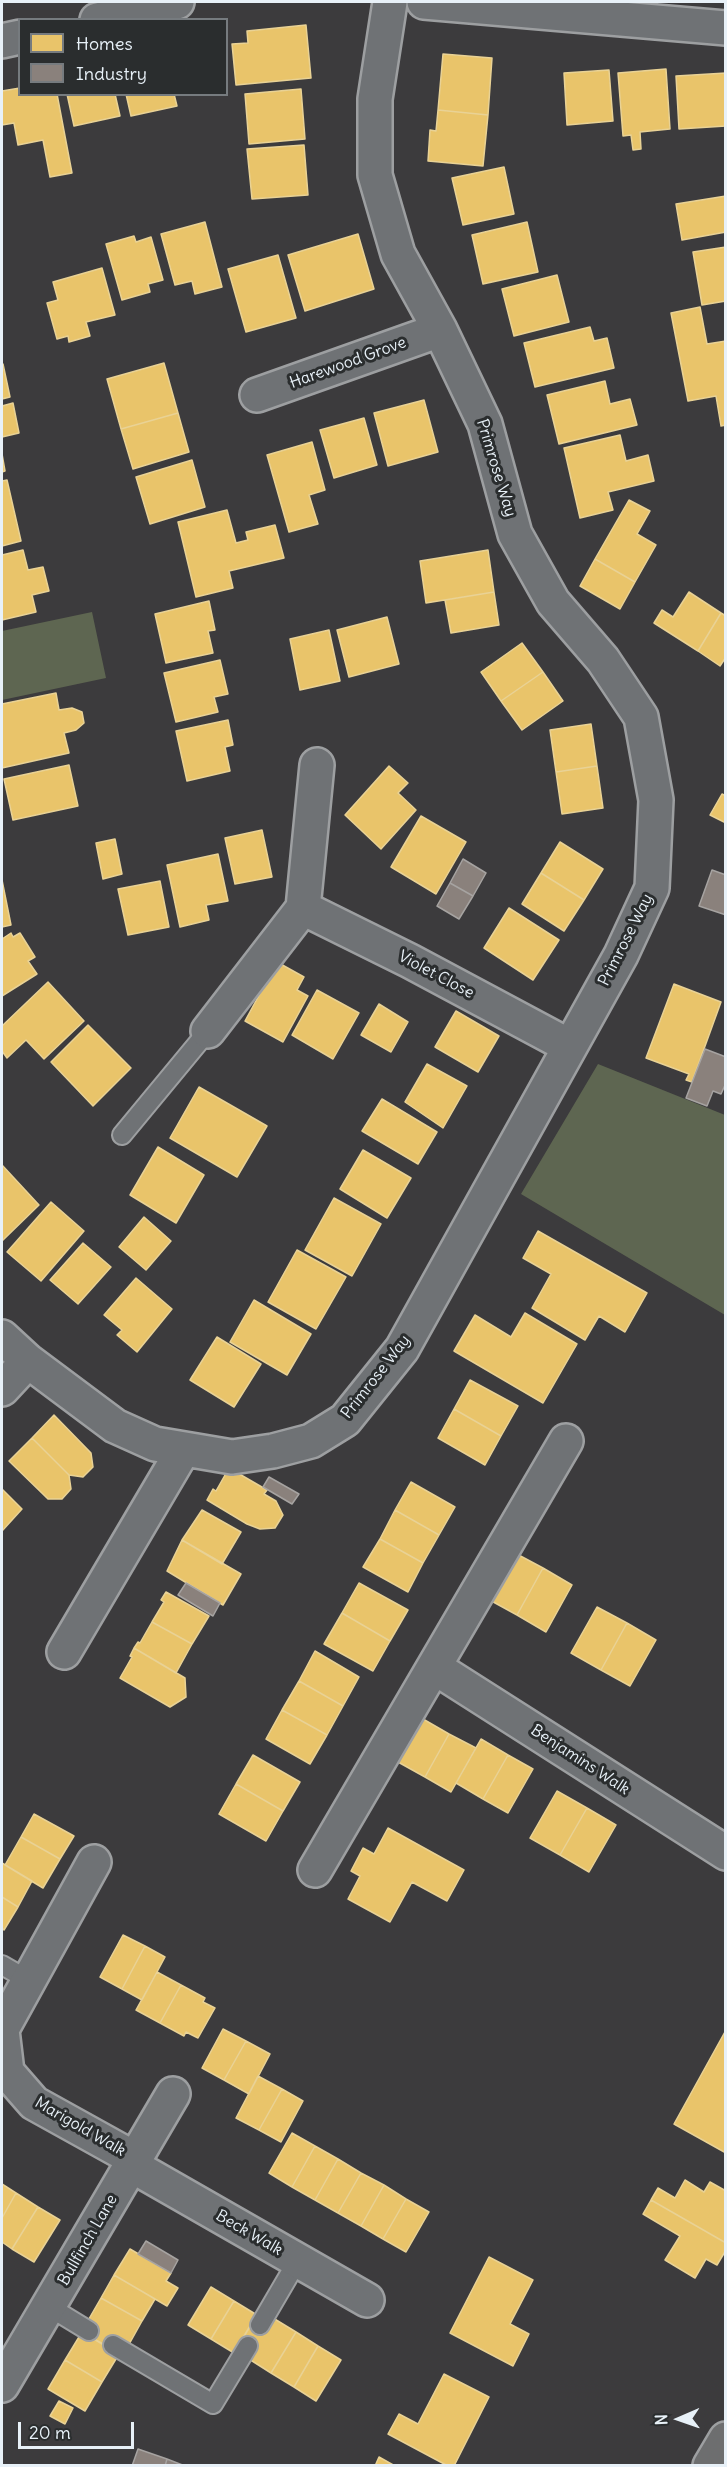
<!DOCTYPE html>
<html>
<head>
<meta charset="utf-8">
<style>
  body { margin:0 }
  #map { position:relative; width:727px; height:2467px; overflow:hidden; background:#3c3b3d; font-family:Delius,sans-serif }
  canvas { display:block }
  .frame { position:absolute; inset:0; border:3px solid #e8f1f8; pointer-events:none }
  .legend { position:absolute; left:18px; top:18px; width:210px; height:78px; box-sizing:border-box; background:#2a2d2e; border:2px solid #767b7f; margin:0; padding:8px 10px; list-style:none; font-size:18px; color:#e8f1f8 }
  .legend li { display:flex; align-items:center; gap:12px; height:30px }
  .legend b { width:30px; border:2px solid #767b7f }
  .north { position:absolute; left:649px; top:2389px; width:60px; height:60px; -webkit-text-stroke:4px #2a2d2e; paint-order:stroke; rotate:268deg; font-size:16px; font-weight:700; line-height:24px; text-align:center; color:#e8f1f8 }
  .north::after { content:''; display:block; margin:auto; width:21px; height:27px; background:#e8f1f8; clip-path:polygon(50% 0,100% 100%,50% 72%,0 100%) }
  .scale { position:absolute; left:18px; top:2422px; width:116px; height:27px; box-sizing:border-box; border:3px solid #e8f1f8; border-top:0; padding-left:8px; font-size:18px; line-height:21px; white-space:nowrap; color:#e8f1f8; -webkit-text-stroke:4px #2a2d2e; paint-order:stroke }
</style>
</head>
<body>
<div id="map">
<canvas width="727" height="2467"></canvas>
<div class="frame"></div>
<ul class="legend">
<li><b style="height:16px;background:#e9c46a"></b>Homes</li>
<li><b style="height:16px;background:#8a817c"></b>Industry</li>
</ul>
<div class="north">N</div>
<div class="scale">20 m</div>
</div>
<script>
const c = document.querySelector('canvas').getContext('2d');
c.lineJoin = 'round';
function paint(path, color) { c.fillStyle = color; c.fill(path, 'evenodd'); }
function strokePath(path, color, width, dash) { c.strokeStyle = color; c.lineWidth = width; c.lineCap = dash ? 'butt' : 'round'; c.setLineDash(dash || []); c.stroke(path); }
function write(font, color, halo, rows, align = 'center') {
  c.font = font + ' Delius,sans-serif'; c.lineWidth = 6; c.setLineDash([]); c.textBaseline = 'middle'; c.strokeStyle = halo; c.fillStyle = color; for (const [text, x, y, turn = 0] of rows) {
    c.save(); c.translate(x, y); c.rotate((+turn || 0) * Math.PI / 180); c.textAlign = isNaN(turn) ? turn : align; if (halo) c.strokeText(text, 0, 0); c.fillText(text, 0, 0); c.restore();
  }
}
const green = new Path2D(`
  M 92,612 L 106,678 L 2,700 L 2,631 Z
  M 598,1064 L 725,1115 L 725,1315 L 521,1194 Z`);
const homes = new Path2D(`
  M 306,25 L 311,78 L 236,85 L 232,44 L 248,43 L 247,31 Z
  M 443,54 L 492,58 L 488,115 L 438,110 Z
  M 666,69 L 670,129 L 640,132 L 641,149 L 633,150 L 631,135 L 623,136 L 618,73 Z
  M 609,70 L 613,121 L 567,125 L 564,73 Z
  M 726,73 L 726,126 L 679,129 L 676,76 Z
  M 20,88 L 20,94 L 57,94 L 72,173 L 50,177 L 43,140 L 18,145 L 14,123 L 2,125 L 2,91 Z
  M 301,89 L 305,139 L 249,144 L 245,94 Z
  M 67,94 L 115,94 L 120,116 L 74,126 Z
  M 126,94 L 174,94 L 177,106 L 131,116 Z
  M 438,110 L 488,115 L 483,166 L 428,161 L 430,130 L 436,131 Z
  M 304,145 L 308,195 L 252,199 L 247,149 Z
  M 504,167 L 514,214 L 463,225 L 452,178 Z
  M 726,196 L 726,232 L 682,240 L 676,204 Z
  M 205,222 L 222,287 L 195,294 L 192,281 L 175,285 L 161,234 Z
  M 527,222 L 538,272 L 483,284 L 472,235 Z
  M 358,234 L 374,289 L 305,311 L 288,255 Z
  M 134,236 L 136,242 L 151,237 L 163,280 L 148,284 L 150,292 L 122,300 L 106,244 Z
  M 726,247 L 726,301 L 702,305 L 693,252 Z
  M 278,255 L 296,318 L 246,332 L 228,269 Z
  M 102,268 L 115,315 L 86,322 L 90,336 L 69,342 L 68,336 L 57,339 L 47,303 L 58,300 L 53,282 Z
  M 557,275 L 569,322 L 514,336 L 502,289 Z
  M 700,307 L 707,344 L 726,341 L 726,425 L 721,426 L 716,396 L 688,401 L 671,313 Z
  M 590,327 L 594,341 L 607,338 L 614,368 L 535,387 L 524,343 Z
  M 164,363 L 178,413 L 121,429 L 107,379 Z
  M 3,364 L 10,397 L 2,399 L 2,365 Z
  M 605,381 L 610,404 L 630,399 L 637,425 L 559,444 L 547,395 Z
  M 424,400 L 438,452 L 388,466 L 374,413 Z
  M 13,403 L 19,433 L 2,437 L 2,406 Z
  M 178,413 L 189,452 L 133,469 L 121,429 Z
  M 364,418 L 377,465 L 334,478 L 320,430 Z
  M 620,435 L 626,461 L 648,455 L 654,481 L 608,492 L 613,510 L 580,518 L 564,448 Z
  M 312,442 L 325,490 L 309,495 L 318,524 L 289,532 L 267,455 Z
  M 2,454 L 5,471 L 2,472 Z
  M 192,460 L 205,507 L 150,524 L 136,477 Z
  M 7,480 L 21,541 L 2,546 L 2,481 Z
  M 629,500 L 650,511 L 637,534 L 656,545 L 635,582 L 595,559 Z
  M 227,510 L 236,543 L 248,540 L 246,532 L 275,525 L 284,558 L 229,571 L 233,588 L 196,597 L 178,522 Z
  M 23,550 L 28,570 L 43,567 L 49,591 L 32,595 L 36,612 L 2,620 L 2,555 Z
  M 488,550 L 494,592 L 426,603 L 420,561 Z
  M 595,559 L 635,582 L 620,609 L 580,586 Z
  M 494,592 L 499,625 L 451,633 L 445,600 Z
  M 689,592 L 721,613 L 698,651 L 654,623 L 662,610 L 673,617 Z
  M 209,601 L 215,630 L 208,631 L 213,653 L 166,663 L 155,614 Z
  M 721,613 L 726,616 L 726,657 L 720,666 L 698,651 Z
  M 387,617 L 399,664 L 349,677 L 337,630 Z
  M 329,630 L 340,681 L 300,690 L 290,639 Z
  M 522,643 L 543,672 L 501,701 L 481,672 Z
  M 220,660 L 228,694 L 214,697 L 218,712 L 176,722 L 164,673 Z
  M 543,672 L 563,701 L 522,730 L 501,701 Z
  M 56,693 L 59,710 L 72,708 L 82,712 L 84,723 L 76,730 L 64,733 L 69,753 L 2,768 L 2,704 Z
  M 228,720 L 233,745 L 225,747 L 230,771 L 187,781 L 176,731 Z
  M 591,724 L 597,766 L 556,772 L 550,730 Z
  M 69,765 L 78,806 L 13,820 L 4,779 Z
  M 389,766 L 408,783 L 398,793 L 416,810 L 381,849 L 345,815 Z
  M 597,766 L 603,808 L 562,814 L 556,772 Z
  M 722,794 L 726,796 L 726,823 L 710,815 Z
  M 421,816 L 466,842 L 436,894 L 391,867 Z
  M 262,830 L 272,877 L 235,884 L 225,838 Z
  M 115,839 L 122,874 L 103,879 L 96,843 Z
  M 560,842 L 603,869 L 584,900 L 541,873 Z
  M 218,854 L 228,901 L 206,905 L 209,920 L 180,927 L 167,865 Z
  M 541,873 L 584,900 L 564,931 L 522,904 Z
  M 2,880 L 11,925 L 2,927 Z
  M 160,881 L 169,927 L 128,935 L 118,889 Z
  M 509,908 L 559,940 L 533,980 L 484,948 Z
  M 11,933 L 13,937 L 20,933 L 35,957 L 28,961 L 37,974 L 2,996 L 2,939 Z
  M 277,962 L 304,977 L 297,990 L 308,996 L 283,1042 L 245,1021 Z
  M 48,982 L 84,1021 L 44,1059 L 26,1040 L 7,1058 L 2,1051 L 2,1026 Z
  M 674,984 L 721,1002 L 692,1082 L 686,1080 L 689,1074 L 646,1058 Z
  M 317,990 L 359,1013 L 333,1059 L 292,1035 Z
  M 379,1004 L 408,1022 L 391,1052 L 361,1035 Z
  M 456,1011 L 499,1036 L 478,1072 L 435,1047 Z
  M 88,1025 L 131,1068 L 93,1106 L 51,1062 Z
  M 427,1064 L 467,1086 L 443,1128 L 405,1102 Z
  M 199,1087 L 267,1126 L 237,1177 L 170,1138 Z
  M 382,1099 L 437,1132 L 418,1164 L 362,1131 Z
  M 158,1147 L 204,1175 L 176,1223 L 130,1195 Z
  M 363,1150 L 411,1178 L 387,1218 L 340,1189 Z
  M 2,1165 L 39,1205 L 2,1241 Z
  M 334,1198 L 381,1224 L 352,1276 L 305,1250 Z
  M 51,1202 L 84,1231 L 41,1281 L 7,1252 Z
  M 144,1217 L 171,1241 L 146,1270 L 119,1247 Z
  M 538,1231 L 647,1293 L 625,1332 L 599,1316 L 585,1340 L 532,1308 L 551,1274 L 523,1258 Z
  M 83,1243 L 111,1267 L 78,1304 L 50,1280 Z
  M 297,1250 L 346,1277 L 316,1329 L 268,1302 Z
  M 136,1278 L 172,1309 L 137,1352 L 117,1335 L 122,1330 L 104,1315 Z
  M 254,1300 L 311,1334 L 287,1375 L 230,1342 Z
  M 525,1313 L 577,1344 L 543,1403 L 454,1351 L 475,1315 L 511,1337 Z
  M 217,1337 L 261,1364 L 234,1407 L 190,1380 Z
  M 470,1380 L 518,1406 L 501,1436 L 454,1409 Z
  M 454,1409 L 501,1436 L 485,1465 L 438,1438 Z
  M 54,1415 L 91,1453 L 93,1467 L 83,1477 L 69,1475 L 32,1438 Z
  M 32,1438 L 69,1475 L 71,1489 L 62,1499 L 48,1499 L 9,1461 Z
  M 229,1468 L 267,1490 L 264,1494 L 276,1501 L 283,1515 L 275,1528 L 260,1529 L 247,1524 L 207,1500 L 213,1489 L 216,1491 Z
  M 411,1482 L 455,1507 L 439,1535 L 395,1510 Z
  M 2,1489 L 22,1509 L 2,1531 Z
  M 202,1510 L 241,1532 L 222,1564 L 182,1540 Z
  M 395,1510 L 439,1535 L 423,1563 L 380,1539 Z
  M 380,1539 L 423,1563 L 408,1592 L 363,1567 Z
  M 182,1540 L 241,1574 L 223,1605 L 167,1571 Z
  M 513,1552 L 543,1568 L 517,1615 L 486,1598 Z
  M 543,1568 L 572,1585 L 546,1632 L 517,1615 Z
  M 359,1583 L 408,1610 L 390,1641 L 342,1613 Z
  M 166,1592 L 209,1616 L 192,1644 L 152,1622 L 164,1602 L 161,1600 Z
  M 597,1607 L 627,1623 L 601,1670 L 571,1653 Z
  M 342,1613 L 390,1641 L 373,1671 L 324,1644 Z
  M 152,1622 L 192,1644 L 176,1673 L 134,1648 L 138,1642 L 140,1643 Z
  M 627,1623 L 656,1640 L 630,1686 L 601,1670 Z
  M 134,1648 L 185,1678 L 186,1697 L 170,1707 L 120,1678 L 132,1657 L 130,1656 Z
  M 315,1651 L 359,1677 L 343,1706 L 299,1681 Z
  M 299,1681 L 343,1706 L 327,1735 L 282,1710 Z
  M 282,1710 L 327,1735 L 310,1764 L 266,1739 Z
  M 423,1719 L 449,1734 L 425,1777 L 398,1762 Z
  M 449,1734 L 476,1748 L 451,1792 L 425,1777 Z
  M 481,1739 L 508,1755 L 483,1799 L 456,1783 Z
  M 253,1755 L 300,1782 L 283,1811 L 236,1784 Z
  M 508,1755 L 533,1769 L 508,1813 L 483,1799 Z
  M 236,1784 L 283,1811 L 266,1841 L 219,1814 Z
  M 557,1791 L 587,1808 L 560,1855 L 530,1838 Z
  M 587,1808 L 616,1825 L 589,1872 L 560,1855 Z
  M 34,1814 L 74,1836 L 60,1859 L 21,1837 Z
  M 388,1828 L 464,1870 L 447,1901 L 412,1882 L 390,1922 L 348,1899 L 360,1876 L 351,1871 L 363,1848 L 374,1854 Z
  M 21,1837 L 60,1859 L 43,1888 L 5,1865 Z
  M 2,1863 L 32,1881 L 18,1907 L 2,1897 Z
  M 2,1897 L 18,1907 L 4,1930 L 2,1928 Z
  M 123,1935 L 145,1946 L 122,1989 L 100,1977 Z
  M 145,1946 L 165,1957 L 142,2000 L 122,1989 Z
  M 157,1972 L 181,1985 L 160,2023 L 136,2010 Z
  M 181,1985 L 205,1998 L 203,2002 L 215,2008 L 198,2038 L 186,2032 L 184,2036 L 160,2023 Z
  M 223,2029 L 246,2041 L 224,2080 L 202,2068 Z
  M 726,2030 L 726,2153 L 674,2124 Z
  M 246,2041 L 270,2054 L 249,2094 L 224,2080 Z
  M 258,2076 L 282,2089 L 259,2130 L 236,2118 Z
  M 282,2089 L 303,2101 L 281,2142 L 259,2130 Z
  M 292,2133 L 315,2146 L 292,2187 L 269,2173 Z
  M 315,2146 L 338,2159 L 315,2200 L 292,2187 Z
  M 338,2159 L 361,2173 L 338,2213 L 315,2200 Z
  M 361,2173 L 384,2185 L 361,2226 L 338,2213 Z
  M 685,2180 L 704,2192 L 710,2182 L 726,2191 L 726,2243 L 651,2200 L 658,2188 L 675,2198 Z
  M 2,2184 L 16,2193 L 2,2218 Z
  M 384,2185 L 406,2199 L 383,2239 L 361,2226 Z
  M 16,2193 L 38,2207 L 12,2249 L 2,2242 L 2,2218 Z
  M 406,2199 L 429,2212 L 406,2252 L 383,2239 Z
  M 651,2200 L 726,2243 L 726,2250 L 717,2265 L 706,2259 L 695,2278 L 665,2260 L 680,2236 L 643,2214 Z
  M 38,2207 L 60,2220 L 34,2262 L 12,2249 Z
  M 130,2249 L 171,2273 L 166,2281 L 178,2288 L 167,2306 L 114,2275 Z
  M 489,2257 L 533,2280 L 510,2324 L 529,2334 L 513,2366 L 450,2333 Z
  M 114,2275 L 155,2299 L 142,2321 L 101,2298 Z
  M 211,2287 L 234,2301 L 211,2339 L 188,2325 Z
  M 101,2298 L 142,2321 L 127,2348 L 112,2349 L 87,2335 L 86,2324 Z
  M 234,2301 L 257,2315 L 234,2353 L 211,2339 Z
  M 273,2318 L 296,2332 L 271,2373 L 249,2359 L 241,2341 L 253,2321 Z
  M 82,2332 L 119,2354 L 102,2382 L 65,2360 Z
  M 296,2332 L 318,2346 L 294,2387 L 271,2373 Z
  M 318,2346 L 341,2360 L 316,2401 L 294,2387 Z
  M 65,2360 L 102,2382 L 85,2411 L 48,2389 Z
  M 444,2374 L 489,2397 L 454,2466 L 448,2466 L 388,2434 L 399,2414 L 418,2424 Z
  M 59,2401 L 73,2408 L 65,2424 L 50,2416 Z
  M 379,2457 L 395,2466 L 375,2466 Z`);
const industry = new Path2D(`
  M 463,859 L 486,873 L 473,896 L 450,883 Z
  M 712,870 L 726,875 L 726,915 L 699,906 Z
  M 450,883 L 473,896 L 459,919 L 437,906 Z
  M 705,1049 L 726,1057 L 726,1083 L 721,1094 L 713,1091 L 707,1106 L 686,1098 Z
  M 269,1477 L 299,1494 L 292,1504 L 263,1487 Z
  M 186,1583 L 220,1603 L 213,1616 L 178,1595 Z
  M 146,2241 L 178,2260 L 171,2273 L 138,2254 Z
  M 138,2449 L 167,2459 L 165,2466 L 132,2466 Z
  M 167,2459 L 185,2466 L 165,2466 Z`);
const lane = new Path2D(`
  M 122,1135 L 208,1031
  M 2,1965 L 28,1980
  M 48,2306 L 89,2331
  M 260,2325 L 298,2260
  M 113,2345 L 213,2404 L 248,2346`);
const street = new Path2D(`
  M 424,2 L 726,28
  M 97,20 L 177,2
  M 2,41 L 20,37
  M 257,395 L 440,330
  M 317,765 L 303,908 L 410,961 L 569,1046
  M 208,1031 L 303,908
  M 2,1337 L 28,1361 L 115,1426 L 155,1444 L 232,1457 L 273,1451 L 311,1441 L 345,1420 L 402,1349 L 621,955 L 652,888 L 656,800 L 641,717 L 603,660 L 553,602 L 515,534 L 485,424 L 440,330 L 398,254 L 375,175 L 375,99 L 390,2
  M 2,1389 L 28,1361
  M 64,1652 L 183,1450
  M 434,1667 L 726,1853
  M 315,1870 L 566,1441
  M 2,2029 L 94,1862
  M 2,2030 L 7,2072 L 34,2103 L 135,2159
  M 131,2165 L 367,2300
  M 2,2385 L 173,2094`);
const primary = new Path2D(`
  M 710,2466 L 726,2439`);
const streetNames = [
  ["Harewood Grove",348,363,-20],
  ["Primrose Way",496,468,73],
  ["Primrose Way",626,940,-63],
  ["Violet Close",436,975,28],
  ["Primrose Way",376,1377,-52],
  ["Benjamins Walk",580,1760,33],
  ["Marigold Walk",80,2127,30],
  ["Beck Walk",249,2233,30],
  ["Bullfinch Lane",88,2240,-60]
];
paint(green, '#5e6651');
paint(homes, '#e9c46a');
strokePath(homes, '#e9d295', 1.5);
paint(industry, '#8a817c');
strokePath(industry, '#a6a3a1', 1.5);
strokePath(lane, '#9d9fa1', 22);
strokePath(street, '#9d9fa1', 38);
strokePath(primary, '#9d9fa1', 38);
strokePath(lane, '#6f7275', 18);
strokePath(street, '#6f7275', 33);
strokePath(primary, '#6d6e6f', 33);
write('16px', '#e8f1f8', '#2a2d2e', streetNames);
</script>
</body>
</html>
